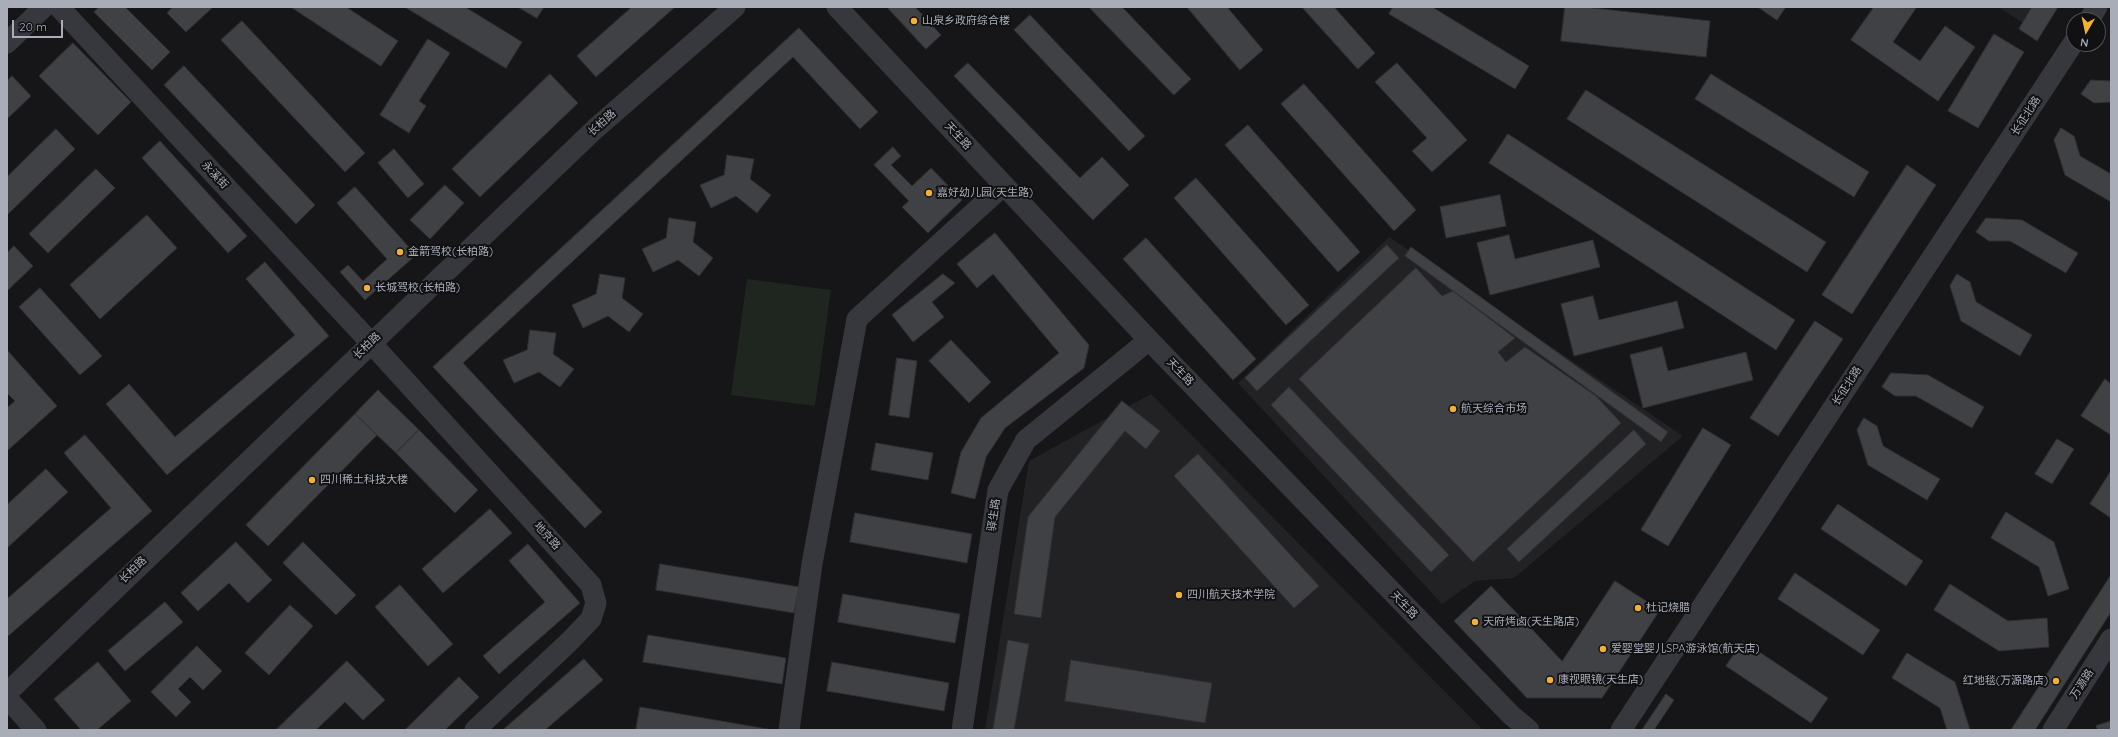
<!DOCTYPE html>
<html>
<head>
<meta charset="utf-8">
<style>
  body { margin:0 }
  #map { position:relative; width:2118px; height:737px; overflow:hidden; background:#161618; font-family:Quicksand,sans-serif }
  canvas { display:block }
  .frame { position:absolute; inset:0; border:8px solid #a8adb8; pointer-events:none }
  .north { position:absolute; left:2066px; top:12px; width:40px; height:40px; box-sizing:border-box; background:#111113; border:1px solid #4d4f55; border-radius:50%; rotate:189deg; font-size:11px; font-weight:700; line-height:16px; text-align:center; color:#a8adb8 }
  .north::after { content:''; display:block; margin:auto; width:14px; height:18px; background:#f2b134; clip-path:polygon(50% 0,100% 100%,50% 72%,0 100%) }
  .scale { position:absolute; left:12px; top:20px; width:51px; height:18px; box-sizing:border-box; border:2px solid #a8adb8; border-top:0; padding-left:5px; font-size:12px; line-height:14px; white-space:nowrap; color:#a8adb8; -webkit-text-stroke:3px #111113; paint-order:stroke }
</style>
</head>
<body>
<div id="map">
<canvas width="2118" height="737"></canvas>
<div class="frame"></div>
<div class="north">N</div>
<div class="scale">20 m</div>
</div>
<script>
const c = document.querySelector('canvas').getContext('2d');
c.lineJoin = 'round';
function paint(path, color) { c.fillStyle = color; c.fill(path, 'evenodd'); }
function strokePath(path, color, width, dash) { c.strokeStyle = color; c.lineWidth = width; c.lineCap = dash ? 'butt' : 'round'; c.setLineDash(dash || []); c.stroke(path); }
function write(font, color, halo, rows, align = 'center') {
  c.font = font + ' Quicksand,"Noto Sans SC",sans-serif'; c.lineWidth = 4; c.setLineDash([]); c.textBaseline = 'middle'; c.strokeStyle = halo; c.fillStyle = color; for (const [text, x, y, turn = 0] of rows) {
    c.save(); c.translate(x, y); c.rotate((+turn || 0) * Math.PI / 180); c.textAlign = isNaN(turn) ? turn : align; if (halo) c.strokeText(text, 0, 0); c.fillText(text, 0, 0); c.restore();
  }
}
const built = new Path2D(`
  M 1998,7 L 2054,7 L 2038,32 Z
  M 1389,237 L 1683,436 L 1514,578 L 1475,581 L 1442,604 L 1238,383 Z
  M 1151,394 L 1483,730 L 985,730 L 1029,461 Z`);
const green = new Path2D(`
  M 747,279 L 831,290 L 815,406 L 731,395 Z`);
const building = new Path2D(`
  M 99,7 L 125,7 L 170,52 L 152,70 L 94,12 Z
  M 173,7 L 213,7 L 186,32 L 167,13 Z
  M 291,7 L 346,7 L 398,41 L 381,66 Z
  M 405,7 L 465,7 L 522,42 L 506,68 Z
  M 518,7 L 544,7 L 537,18 Z
  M 632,7 L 675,7 L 596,77 L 577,56 Z
  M 887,7 L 915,7 L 941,35 L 926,49 Z
  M 1089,7 L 1122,7 L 1191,79 L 1174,95 Z
  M 1187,7 L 1227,7 L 1263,50 L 1240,70 Z
  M 1302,7 L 1334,7 L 1375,53 L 1358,69 Z
  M 1393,7 L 1432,7 L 1529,66 L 1515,89 L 1389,14 Z
  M 1565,7 L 1584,7 L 1710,21 L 1706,57 L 1561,41 Z
  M 1758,7 L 1786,7 L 1777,20 Z
  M 1874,7 L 1916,8 L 1893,42 L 1920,61 L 1945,26 L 1975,47 L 1938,101 L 1851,40 Z
  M 2032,7 L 2058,7 L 2037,41 L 2019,29 Z
  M 1030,15 L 1145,136 L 1129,151 L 1014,30 Z
  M 242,21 L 365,153 L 345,172 L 221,40 Z
  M 799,28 L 878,112 L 860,129 L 793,57 L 463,363 L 602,512 L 585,528 L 433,367 Z
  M 1994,34 L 2024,52 L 1978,128 L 1948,111 Z
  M 428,39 L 450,53 L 419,101 L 426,106 L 409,133 L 380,115 Z
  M 73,43 L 131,102 L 98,135 L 39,76 Z
  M 968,63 L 1080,178 L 1102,157 L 1129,185 L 1093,220 L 954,76 Z
  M 1397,63 L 1467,140 L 1432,172 L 1412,151 L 1427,138 L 1375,82 Z
  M 184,66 L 315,205 L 296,224 L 164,85 Z
  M 550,74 L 578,103 L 480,197 L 452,169 Z
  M 1711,74 L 1869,172 L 1854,197 L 1695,99 Z
  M 12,76 L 31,96 L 7,119 L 7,81 Z
  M 2091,80 L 2111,81 L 2111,102 L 2094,103 L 2081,94 Z
  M 1304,84 L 1416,210 L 1394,231 L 1281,104 Z
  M 1586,90 L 1826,242 L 1807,272 L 1567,119 Z
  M 1248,125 L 1360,252 L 1338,272 L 1225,145 Z
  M 2061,128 L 2074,136 L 2080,156 L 2111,174 L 2111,202 L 2065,175 L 2054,140 Z
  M 56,129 L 75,149 L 8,214 L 7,177 Z
  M 1508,134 L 1795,320 L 1776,350 L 1489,163 Z
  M 160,141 L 247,236 L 228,253 L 142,158 Z
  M 893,147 L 901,156 L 891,165 L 912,186 L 931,168 L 962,200 L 928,233 L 902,207 L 909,201 L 874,165 Z
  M 394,149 L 424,184 L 408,198 L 378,163 Z
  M 727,155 L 754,159 L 750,179 L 771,195 L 757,213 L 736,196 L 711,208 L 700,185 L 724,175 Z
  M 1907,165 L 1936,185 L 1852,314 L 1822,295 Z
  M 96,169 L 115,188 L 48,253 L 29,234 Z
  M 1196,178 L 1309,305 L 1286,325 L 1174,198 Z
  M 445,185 L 464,203 L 430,239 L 410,220 Z
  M 355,187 L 416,255 L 365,300 L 340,272 L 348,265 L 363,281 L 387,259 L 337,203 Z
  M 1500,195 L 1506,226 L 1446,238 L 1440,207 Z
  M 147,215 L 177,248 L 100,319 L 70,285 Z
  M 669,218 L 696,222 L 693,242 L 713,258 L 699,276 L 678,260 L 653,272 L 642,249 L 666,238 Z
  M 1986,218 L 2022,220 L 2078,253 L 2066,273 L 2010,241 L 1989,241 L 1976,232 Z
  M 995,233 L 1089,345 L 1084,368 L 1005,428 L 986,457 L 975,499 L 951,493 L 961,452 L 981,418 L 1059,353 L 993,274 L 977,288 L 957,264 Z
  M 1509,235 L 1515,259 L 1593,240 L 1600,267 L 1490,295 L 1477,243 Z
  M 1146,238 L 1256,359 L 1233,380 L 1123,259 Z
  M 1387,245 L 1399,258 L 1257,391 L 1245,378 Z
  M 14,246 L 33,266 L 7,291 L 7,253 Z
  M 1411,247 L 1668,432 L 1661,442 L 1405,256 Z
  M 265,262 L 329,336 L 167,475 L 106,404 L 129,384 L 175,437 L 295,335 L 246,279 Z
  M 1416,268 L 1442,296 L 1453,291 L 1515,338 L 1498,352 L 1506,362 L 1525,347 L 1596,396 L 1621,423 L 1473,562 L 1299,379 Z
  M 600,274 L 625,278 L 622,298 L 643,314 L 629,332 L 608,316 L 583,328 L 572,305 L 596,294 Z
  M 943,274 L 955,283 L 932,302 L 944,317 L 913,342 L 892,315 Z
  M 1957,274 L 1970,282 L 1976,302 L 2032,335 L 2020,356 L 1961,321 L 1950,286 Z
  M 40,288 L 102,356 L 80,375 L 19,307 Z
  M 1593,296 L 1599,320 L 1677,301 L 1684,328 L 1574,356 L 1561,304 Z
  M 1815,321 L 1843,339 L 1778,436 L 1750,418 Z
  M 530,330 L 556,333 L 553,354 L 574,369 L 560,387 L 539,372 L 514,383 L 503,360 L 527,350 Z
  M 951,340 L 991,382 L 969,403 L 929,361 Z
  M 1662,347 L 1668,371 L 1746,352 L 1753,380 L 1643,408 L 1630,355 Z
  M 7,350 L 57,406 L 7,451 L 7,408 L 15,401 L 7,393 Z
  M 897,358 L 917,361 L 909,418 L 889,415 Z
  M 1891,373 L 1928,375 L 1984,407 L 1972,428 L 1916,396 L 1895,396 L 1882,387 Z
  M 2105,379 L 2111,384 L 2111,435 L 2081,416 Z
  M 1289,387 L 1449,555 L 1431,572 L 1271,405 Z
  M 378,390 L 419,430 L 396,453 L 355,414 Z
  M 1122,401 L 1160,431 L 1146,449 L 1125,431 L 1055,517 L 1041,618 L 1014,614 L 1028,517 Z
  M 355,414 L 377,435 L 268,546 L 246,525 Z
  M 1864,418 L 1877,426 L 1883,446 L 1940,479 L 1927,500 L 1868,465 L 1857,430 Z
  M 1703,428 L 1731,445 L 1668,546 L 1641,530 Z
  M 419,430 L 478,490 L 455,513 L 396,453 Z
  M 1634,430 L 1646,444 L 1519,562 L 1507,549 Z
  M 85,435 L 152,511 L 7,637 L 7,599 L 111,508 L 64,453 Z
  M 2057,439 L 2074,449 L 2052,484 L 2035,474 Z
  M 876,443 L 933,453 L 928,480 L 871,470 Z
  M 1198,454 L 1319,586 L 1294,608 L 1174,476 Z
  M 46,469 L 68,492 L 7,548 L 7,505 Z
  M 2111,471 L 2111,518 L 2090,504 Z
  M 1838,504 L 1923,561 L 1906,586 L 1821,529 Z
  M 490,509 L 512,533 L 443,593 L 422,569 Z
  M 2006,512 L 2054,542 L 2069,589 L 2048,596 L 2039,567 L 1991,538 Z
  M 855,513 L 972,534 L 967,563 L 850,542 Z
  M 236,542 L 272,580 L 248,603 L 229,583 L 198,611 L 181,593 Z
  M 303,542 L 356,595 L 336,615 L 283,563 Z
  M 528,544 L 580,603 L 499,674 L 483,656 L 545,602 L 509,561 Z
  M 660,564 L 799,587 L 794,613 L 656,590 Z
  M 1795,573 L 1880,630 L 1863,655 L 1778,599 Z
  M 2111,575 L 2111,612 L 2035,730 L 2011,730 Z
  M 1615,581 L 1660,610 L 1602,698 L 1527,698 L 1454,621 L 1491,586 L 1562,661 Z
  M 1950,584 L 2008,621 L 2047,618 L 2049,647 L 1999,651 L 1934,610 Z
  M 400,585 L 453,644 L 428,666 L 375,607 Z
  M 843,594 L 960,614 L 955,643 L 838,622 Z
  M 165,602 L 183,622 L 125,671 L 108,651 Z
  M 290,605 L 313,626 L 269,675 L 245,653 Z
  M 648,635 L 786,658 L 782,684 L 643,662 Z
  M 1008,640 L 1029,644 L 1014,730 L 993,730 Z
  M 1743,641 L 1828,698 L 1811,723 L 1726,666 Z
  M 197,646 L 222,671 L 203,690 L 190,677 L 178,689 L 191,702 L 176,717 L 151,692 Z
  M 1907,653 L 1955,682 L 1970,730 L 1947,730 L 1940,708 L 1892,678 Z
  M 584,659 L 603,680 L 545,730 L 503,730 Z
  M 1071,660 L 1212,683 L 1205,723 L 1065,701 Z
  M 347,661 L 385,700 L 363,720 L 345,702 L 316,730 L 278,730 L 277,729 Z
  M 98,662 L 131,701 L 97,730 L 81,730 L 54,699 Z
  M 832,662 L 949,683 L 944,711 L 827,691 Z
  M 459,677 L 479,697 L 445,730 L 405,730 Z
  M 1666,694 L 1674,700 L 1654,730 L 1642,730 Z
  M 640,707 L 773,730 L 636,730 Z
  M 2111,721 L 2111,730 L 2098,730 L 2096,726 Z`);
const minor = new Path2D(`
  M 59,7 L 371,343 L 591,585 L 596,603 L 591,619 L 568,643 L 475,730
  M 837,7 L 1149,340 L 1511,715 L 1529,730
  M 2089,20 L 2097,7
  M 7,43 L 44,7
  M 7,693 L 595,129 L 735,7
  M 7,698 L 36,730
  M 789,730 L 812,564 L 857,319 L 1004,185
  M 962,730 L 998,490 L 1026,440 L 1149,340
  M 1621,730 L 2074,42
  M 2053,730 L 2111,639`);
const markers = [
  [914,21,4,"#f2b134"],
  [929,193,4,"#f2b134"],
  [400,252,4,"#f2b134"],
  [367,288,4,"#f2b134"],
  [1453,409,4,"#f2b134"],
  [312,480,4,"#f2b134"],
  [1179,595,4,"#f2b134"],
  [1638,608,4,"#f2b134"],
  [1475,622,4,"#f2b134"],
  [1603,649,4,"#f2b134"],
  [1550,680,4,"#f2b134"],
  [2056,681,4,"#f2b134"]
];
const poiNames = [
  ["山泉乡政府综合楼",922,21],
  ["嘉好幼儿园(天生路)",937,193],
  ["金箭驾校(长柏路)",408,252],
  ["长城驾校(长柏路)",375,288],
  ["航天综合市场",1461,409],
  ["四川稀土科技大楼",320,480],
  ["四川航天技术学院",1187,595],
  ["杜记烧腊",1646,608],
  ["天府烤卤(天生路店)",1483,622],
  ["爱婴堂婴儿SPA游泳馆(航天店)",1611,649],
  ["康视眼镜(天生店)",1558,680],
  ["红地毯(万源路店)",2048,681,"right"]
];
const streetNames = [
  ["长征北路",2026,116,-57],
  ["长柏路",602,123,-42],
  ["天生路",958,136,47],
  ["永溪街",215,175,47],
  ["长柏路",367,346,-44],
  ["天生路",1180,372,46],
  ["长征北路",1847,386,-57],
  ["驿生路",994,515,-82],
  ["地京路",547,536,48],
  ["长柏路",133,570,-44],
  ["天生路",1404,605,46],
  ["万源路",2082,684,-57]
];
paint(built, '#222225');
paint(green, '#1e261f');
paint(building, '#404145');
strokePath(building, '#303034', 1);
strokePath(minor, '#37383d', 21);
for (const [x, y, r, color] of markers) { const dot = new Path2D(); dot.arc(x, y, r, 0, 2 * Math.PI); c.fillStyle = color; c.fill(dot); strokePath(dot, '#111113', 1.5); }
write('11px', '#a8adb8', '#111113', poiNames, 'left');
write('11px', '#a8adb8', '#111113', streetNames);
</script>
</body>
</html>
